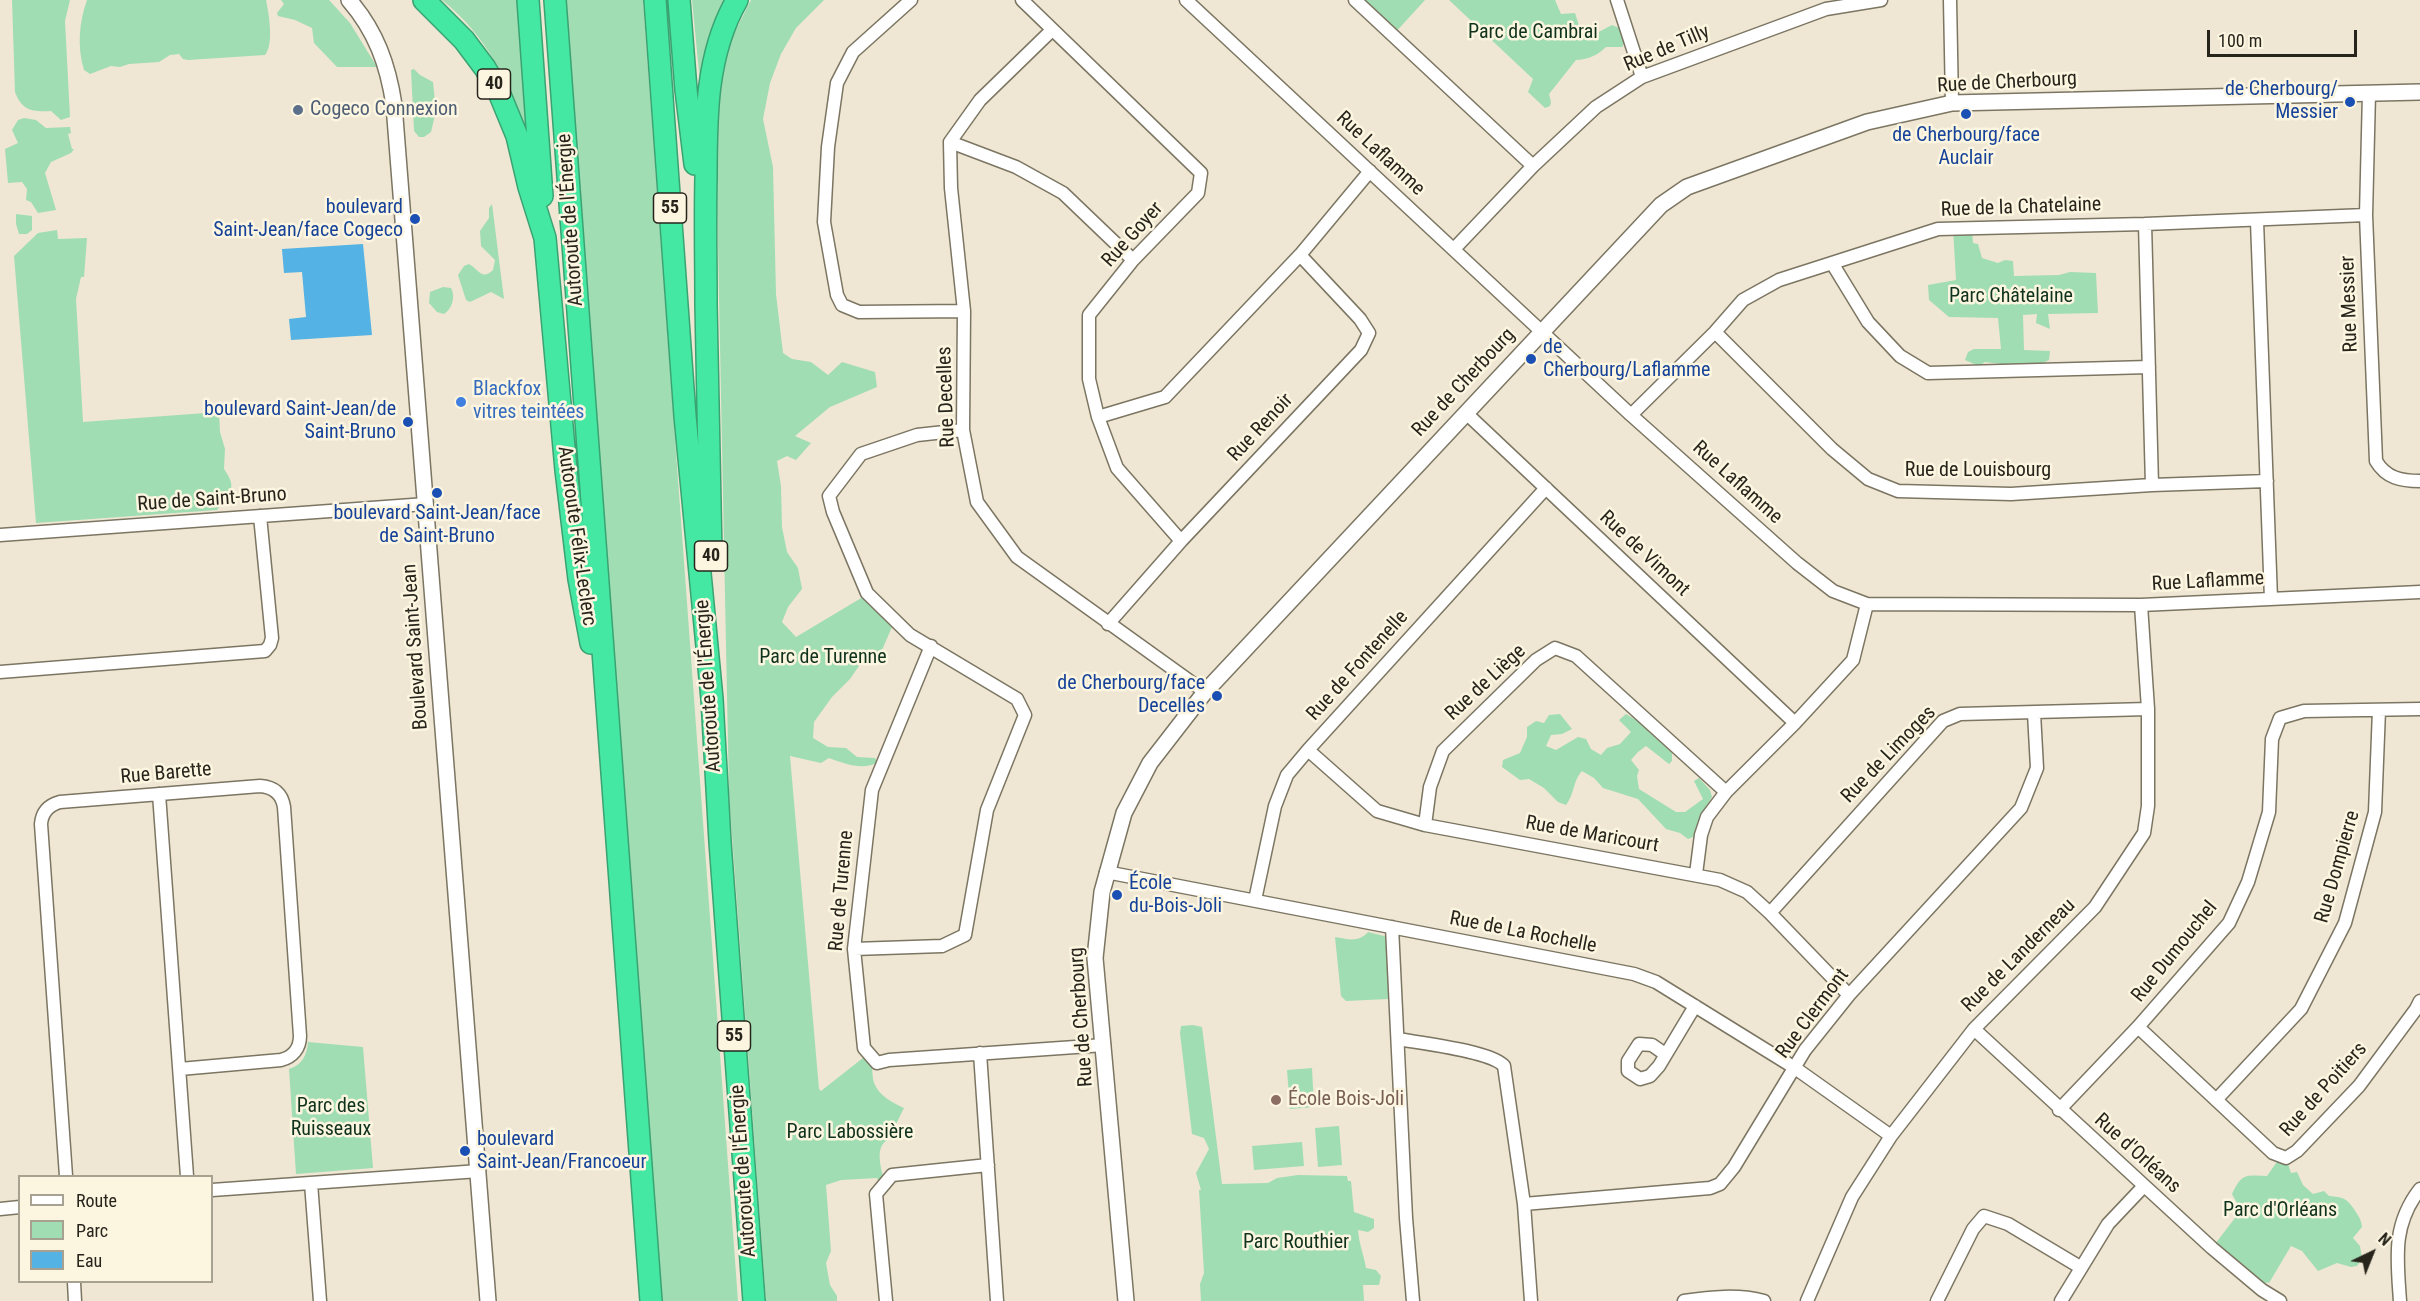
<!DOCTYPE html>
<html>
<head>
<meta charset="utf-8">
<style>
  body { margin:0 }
  #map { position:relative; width:2420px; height:1301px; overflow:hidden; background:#efe7d3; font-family:"Roboto Condensed",sans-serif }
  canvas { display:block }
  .legend { position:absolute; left:18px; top:1175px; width:195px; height:108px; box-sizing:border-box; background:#fcf5e0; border:2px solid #a7a192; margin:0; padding:8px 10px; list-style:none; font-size:18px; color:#27241c }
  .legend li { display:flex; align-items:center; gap:12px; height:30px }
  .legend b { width:30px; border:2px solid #a7a192 }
  .north { position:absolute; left:2342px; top:1223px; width:60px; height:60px; -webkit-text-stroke:4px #fcf5e0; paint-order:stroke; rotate:43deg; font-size:16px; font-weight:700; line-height:24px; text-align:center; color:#27241c }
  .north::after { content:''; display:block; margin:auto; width:21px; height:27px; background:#27241c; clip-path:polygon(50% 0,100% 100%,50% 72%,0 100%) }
  .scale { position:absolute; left:2207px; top:30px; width:150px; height:27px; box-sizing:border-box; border:3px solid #27241c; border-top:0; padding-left:8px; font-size:18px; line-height:21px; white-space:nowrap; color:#27241c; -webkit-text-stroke:4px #fcf5e0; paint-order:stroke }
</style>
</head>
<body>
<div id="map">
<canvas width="2420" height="1301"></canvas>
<ul class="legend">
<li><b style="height:8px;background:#fff"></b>Route</li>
<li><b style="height:16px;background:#a1ddb2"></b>Parc</li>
<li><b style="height:16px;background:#54b2e5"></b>Eau</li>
</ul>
<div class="north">N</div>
<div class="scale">100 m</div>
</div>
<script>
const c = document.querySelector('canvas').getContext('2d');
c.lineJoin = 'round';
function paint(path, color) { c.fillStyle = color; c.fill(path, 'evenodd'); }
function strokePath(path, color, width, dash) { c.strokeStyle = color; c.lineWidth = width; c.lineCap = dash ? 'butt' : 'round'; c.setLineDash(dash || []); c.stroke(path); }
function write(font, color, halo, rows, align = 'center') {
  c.font = font + ' "Roboto Condensed",sans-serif'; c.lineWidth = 5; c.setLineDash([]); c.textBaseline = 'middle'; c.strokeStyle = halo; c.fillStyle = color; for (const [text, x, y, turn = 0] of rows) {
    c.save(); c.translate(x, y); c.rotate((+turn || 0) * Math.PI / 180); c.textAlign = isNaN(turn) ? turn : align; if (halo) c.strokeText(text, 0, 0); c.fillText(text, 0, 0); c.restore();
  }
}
const green = new Path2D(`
  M 12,0 L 70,0 L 65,21 L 70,117 L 61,120 L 51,111 C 33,112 22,111 15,92 Z
  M 87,0 L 266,0 C 269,14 274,45 265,55 L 188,60 L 183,59 L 179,54 L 170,55 L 159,62 L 129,64 L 120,67 L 111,66 L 90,74 L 84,70 C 77,47 79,22 87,0 Z
  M 281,0 L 329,0 L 350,23 L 377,67 L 337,67 L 314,43 L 312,28 L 295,20 L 278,16 L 277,13 L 284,4 Z
  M 442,0 L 521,0 L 528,134 C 510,83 485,34 442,0 Z
  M 565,0 L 643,0 L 738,1301 L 662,1301 Z
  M 692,0 L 729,0 L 703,81 L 700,82 Z
  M 751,0 L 824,0 L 796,28 L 781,54 L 770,83 L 763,119 L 773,167 L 776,294 L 783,353 L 792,359 L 811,362 L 828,375 L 842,362 L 875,372 L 877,387 L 830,407 L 795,436 L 811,443 L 796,460 L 787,456 L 777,461 L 781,486 L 782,527 L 787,552 L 798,568 L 802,589 L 788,607 L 782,622 L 796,637 L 868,594 L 891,617 L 887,622 L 892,627 L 882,650 L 865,657 L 850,679 L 832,697 L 814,722 L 813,738 L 828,747 L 846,748 L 857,757 L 875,758 L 878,762 C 864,771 845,764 829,758 L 821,763 L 790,756 L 819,1089 L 821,1091 L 868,1054 C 874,1064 871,1073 874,1083 C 879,1096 893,1103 904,1108 L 896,1124 L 888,1134 L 888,1140 C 874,1146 881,1170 885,1182 L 881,1188 L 877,1178 L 841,1180 L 826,1185 L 831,1251 L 826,1263 L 830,1285 L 837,1296 L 837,1301 L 766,1301 L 729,794 L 716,147 L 720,91 L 729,43 Z
  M 1364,0 L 1425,0 L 1393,35 Z
  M 1449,0 L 1555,0 L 1561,14 L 1575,13 L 1580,29 L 1586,36 L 1591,36 L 1612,25 L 1619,28 L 1626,40 L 1622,47 L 1606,47 C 1598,55 1587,60 1576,60 L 1549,94 L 1551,102 L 1550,106 L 1545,108 L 1528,92 L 1533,79 Z
  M 414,69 L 420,75 L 433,82 L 436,111 L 431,132 L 424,137 L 419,137 L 414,131 L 411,70 Z
  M 24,118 L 36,120 L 46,128 L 70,127 L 71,133 L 68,134 L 72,149 L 74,149 L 71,153 L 51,162 L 45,173 L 56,210 L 38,213 L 31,202 L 26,200 L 27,189 L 22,182 L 8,183 L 5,149 L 18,143 L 12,130 L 18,120 Z
  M 492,204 L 504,299 L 491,292 L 470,302 L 466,300 L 458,275 L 464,266 L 469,264 C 478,269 482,281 493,270 L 495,260 L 481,246 L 480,231 L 489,218 L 489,208 Z
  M 16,214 L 32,216 L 32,230 L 27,234 L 19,234 L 16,224 Z
  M 1953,228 L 1972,228 L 1973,243 L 1978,244 L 1982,258 L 1998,263 L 2005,260 L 2013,261 L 2014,276 L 2059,275 L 2070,272 L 2096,273 L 2098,313 L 2048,314 L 2050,329 L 2036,323 L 2037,314 L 2023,315 L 2024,350 L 2050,351 L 2049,360 L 2043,363 L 2033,363 L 2002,371 L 2001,364 L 1985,362 L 1979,366 L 1965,360 L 1968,352 L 1974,349 L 2001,349 L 1998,318 L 1949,317 L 1929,300 L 1928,285 L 1956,280 Z
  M 57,230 L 58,239 L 87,238 L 84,277 L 81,277 L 76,299 L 83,422 L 219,412 L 220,432 L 225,449 L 224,469 C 238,489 230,491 217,510 L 36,523 L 14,256 L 38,233 Z
  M 443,287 L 451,288 C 456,296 452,309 444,314 L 437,312 L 429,303 L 430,292 Z
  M 1560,714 L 1572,729 L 1562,734 L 1551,735 L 1546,746 L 1556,750 L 1578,737 L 1586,739 L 1591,749 L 1601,755 L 1607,748 L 1620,744 L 1631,732 L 1619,720 L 1626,714 L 1636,720 L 1672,753 L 1672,761 L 1669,764 L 1646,746 L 1638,752 L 1631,760 L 1639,770 L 1637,776 L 1639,789 L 1676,812 L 1685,812 L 1703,799 L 1694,781 L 1699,778 L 1710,790 L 1712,797 L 1700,817 L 1693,837 L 1688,839 L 1680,833 L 1666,829 L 1638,799 L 1603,788 L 1594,778 L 1582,771 C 1573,780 1575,793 1566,805 L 1558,802 L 1544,788 L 1529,779 L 1520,780 L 1502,767 L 1503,760 L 1520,753 L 1527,737 L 1527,727 L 1536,721 L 1544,723 L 1549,715 Z
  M 1368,932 L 1388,937 L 1388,999 L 1346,1001 L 1341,996 L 1335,937 C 1347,939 1359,943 1368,932 Z
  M 1193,1025 L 1202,1027 L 1222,1184 L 1268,1183 L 1277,1178 L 1298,1175 L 1347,1176 L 1348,1181 L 1351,1181 L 1354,1212 L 1374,1219 L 1374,1228 L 1368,1232 L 1358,1230 C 1359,1244 1364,1255 1366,1268 L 1376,1270 L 1381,1276 L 1379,1285 L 1363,1285 L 1364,1301 L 1201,1301 L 1200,1284 L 1204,1273 L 1199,1190 L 1201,1190 L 1196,1173 L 1209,1149 L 1204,1138 L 1192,1134 L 1180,1033 L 1181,1026 Z
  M 308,1042 L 363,1047 L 373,1168 L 296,1174 L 289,1069 C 302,1065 307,1055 308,1042 Z
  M 1312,1068 L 1314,1107 L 1290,1109 L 1287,1070 Z
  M 1339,1126 L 1342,1165 L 1318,1167 L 1315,1128 Z
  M 1302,1142 L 1304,1166 L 1254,1170 L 1252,1146 Z
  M 2281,1156 L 2286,1158 L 2291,1173 L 2297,1172 L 2303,1185 L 2313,1194 L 2324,1191 L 2329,1196 C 2343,1197 2346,1198 2354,1209 C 2358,1216 2361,1218 2362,1227 L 2353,1238 L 2360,1246 L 2362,1258 L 2357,1266 L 2351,1267 L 2337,1263 L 2318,1271 L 2302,1251 L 2291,1246 L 2269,1283 L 2267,1282 L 2262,1290 L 2212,1248 L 2241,1210 L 2232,1194 C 2242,1173 2245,1175 2267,1176 Z`);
const water = new Path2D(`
  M 363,244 L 372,335 L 291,340 L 289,319 L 306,317 L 302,272 L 284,273 L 282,249 Z`);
const minor = new Path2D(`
  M 911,0 L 853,52 L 837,83 L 828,147 L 824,222 L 837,295 L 842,305 L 859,312 L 964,311
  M 1022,0 L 1201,173 L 1198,193 L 1133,260 L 1089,315 L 1089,379 L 1098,417 L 1117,468 L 1181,541
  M 1186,0 L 1631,415 L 1797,563 L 1833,591 L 1867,604 L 2141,605 L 2420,592
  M 1355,0 L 1533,166
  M 1617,0 L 1642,77
  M 1950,0 L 1952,103
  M 1052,30 L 980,100 L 950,142 L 951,188 L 964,311 L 963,430 L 977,502 L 1017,557 L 1205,692
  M 2369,93 L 2366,215 L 2376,461 C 2386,478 2401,481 2420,481
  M 950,142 L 1016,167 L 1063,193 L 1133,260
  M 2257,221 L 2271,599
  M 2145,224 L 2152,485
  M 1454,249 L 1533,166 L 1596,107 L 1642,77 L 1826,9 L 1881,0
  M 1832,263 L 1868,322 L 1900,356 L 1928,373 L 2149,367
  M 1715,332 L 1832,449 L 1868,479 L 1898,491 L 2011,494 L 2152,485 L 2267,481
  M 1466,413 L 1795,723
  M 1631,415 L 1715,332 L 1743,300 L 1779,280 L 1938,229 L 2145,224 L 2366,215
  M 1098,417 L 1165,397 L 1300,255 L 1370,171
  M 0,535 L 426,504
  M 1108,624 L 1181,541 L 1361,350 L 1369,333 L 1360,319 L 1300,255
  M 931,646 L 872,790 L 854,949 L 864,1048 L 877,1063 L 889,1060 L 1104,1045
  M 0,672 L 265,651 L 270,645 L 272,638 L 260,516
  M 1308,750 L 1377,811 L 1425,825 L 1720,880 L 1747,892 L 1770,913 L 1849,995
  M 159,794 L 187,1176
  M 1425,825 L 1430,787 L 1443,751 L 1536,660 L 1555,648 L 1576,656 L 1726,792
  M 1106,872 L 1634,974 L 1656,982 L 1795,1068 L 1891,1136
  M 1696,874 L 1701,835 L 1707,817 L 1726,792 L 1795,723 L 1853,660 L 1867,604
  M 1255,900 L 1275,806 L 1287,775 L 1308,750 L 1546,488
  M 1770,913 L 1943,721 L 1960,714 L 2148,709
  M 1392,927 L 1406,1218 L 1413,1301
  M 854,949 L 942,946 L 965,935 L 987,810 L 1025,715 L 1017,699 L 910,635 L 867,593 L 833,512 L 829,496 L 861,454 L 917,435 L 963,430
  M 2138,1027 L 2273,1153 L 2286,1158 L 2297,1151 L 2359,1086 L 2416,1009 L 2420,1001
  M 1974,1029 L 2212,1248 L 2262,1290 L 2280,1301
  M 1398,1039 C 1420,1043 1491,1051 1504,1066 L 1524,1204 L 1531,1301
  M 980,1053 L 997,1301
  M 1665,1054 L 1652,1045 L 1639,1044 L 1628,1061 L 1628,1071 L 1640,1079 L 1650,1076 L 1659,1066 L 1695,1006
  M 2216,1100 L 2301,1009 L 2345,923 L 2375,812 L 2379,710
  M 2059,1110 L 2138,1027 L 2229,923 L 2248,882 L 2269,812 L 2272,739 L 2280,718 L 2304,711 L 2420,709
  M 66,1176 L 41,824 C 42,812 49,805 60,802 L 260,786 C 274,787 282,794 284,807 L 300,1036 C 300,1048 293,1057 281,1060 L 180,1069
  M 311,1183 L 320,1301
  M 212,1190 L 479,1171
  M 1524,1204 L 1710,1188 L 1720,1184 L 1734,1167 L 1805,1050 L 1849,995 L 2021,808 L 2037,768 L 2034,713
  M 0,1209 L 20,1207
  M 74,1282 L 75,1301
  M 886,1301 L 876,1194 L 892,1175 L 988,1165
  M 1684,1301 C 1710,1297 1738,1294 1764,1301
  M 1807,1301 L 1852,1197 L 1891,1136 L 1974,1029 L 2095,907 L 2144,833 L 2148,806 L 2148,709 L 2141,605
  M 1937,1301 L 1973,1229 L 1984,1216 L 2008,1224 L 2080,1267
  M 2061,1301 L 2108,1224 L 2143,1187
  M 2400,1301 C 2397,1258 2392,1225 2420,1189`);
const tertiary = new Path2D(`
  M 349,0 C 376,31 388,65 394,105 L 488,1301
  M 1126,1301 L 1095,958 L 1102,892 L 1124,813 L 1150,763 L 1205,692 L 1661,205 L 1687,187 L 1867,122 L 1952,103 L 2420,92`);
const motorway = new Path2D(`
  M 424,0 L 464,40 L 485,68 L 498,90 L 517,136 L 529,187 L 545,238 L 566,470 L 579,579 L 591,643
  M 528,0 L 542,196
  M 555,0 L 651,1301
  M 655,0 L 685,416 L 712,699 L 720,842 L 754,1301
  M 679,0 L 686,90 L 695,164
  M 711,554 C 710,471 708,388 706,304 C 706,262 705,219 706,177 C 706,116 706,54 737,0`);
const markers = [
  [2350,102,6,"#1a4fb4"],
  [298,110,6,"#5c6f8a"],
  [1966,114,6,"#1a4fb4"],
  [415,219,6,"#1a4fb4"],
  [1531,359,6,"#1a4fb4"],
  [461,402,6,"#3f7fe0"],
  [408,422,6,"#1a4fb4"],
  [437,493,6,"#1a4fb4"],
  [1217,696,6,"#1a4fb4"],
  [1117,895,6,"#1a4fb4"],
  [1276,1100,6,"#8d6e63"],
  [465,1151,6,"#1a4fb4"]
];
const shields = [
  [494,84,33],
  [670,208,33],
  [711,556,33],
  [734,1036,33]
];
const shieldNames = [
  ["40",494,84],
  ["55",670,208],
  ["40",711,556],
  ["55",734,1036]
];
const parkNames = [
  ["Parc de Cambrai",1533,33],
  ["Parc Châtelaine",2011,297],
  ["Parc de Turenne",823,658],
  ["Parc des",331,1107],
  ["Ruisseaux",331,1130],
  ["Parc Labossière",850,1133],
  ["Parc d'Orléans",2280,1211],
  ["Parc Routhier",1296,1243]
];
const streetNames = [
  ["Rue de Tilly",1667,49,-23],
  ["Rue de Cherbourg",2007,83,-3],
  ["Rue Laflamme",1380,154,43],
  ["Rue de la Chatelaine",2021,208,-2],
  ["Autoroute de l'Énergie",571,220,-94],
  ["Rue Goyer",1133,235,-48],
  ["Rue Messier",2350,304,-92],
  ["Rue de Cherbourg",1464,383,-47],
  ["Rue Decelles",947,397,-92],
  ["Rue Renoir",1261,428,-47],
  ["Rue de Louisbourg",1978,471],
  ["Rue Laflamme",1737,483,42],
  ["Rue de Saint-Bruno",212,500,-4],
  ["Autoroute Félix-Leclerc",576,536,82],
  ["Rue de Vimont",1644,554,43],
  ["Rue Laflamme",2208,582,-3],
  ["Boulevard Saint-Jean",416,647,-94],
  ["Rue de Fontenelle",1358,666,-48],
  ["Rue de Liège",1486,683,-43],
  ["Autoroute de l'Énergie",709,686,-94],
  ["Rue de Limoges",1889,755,-46],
  ["Rue Barette",166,774,-5],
  ["Rue de Maricourt",1592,835,10],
  ["Rue Dompierre",2338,867,-74],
  ["Rue de Turenne",842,891,-85],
  ["Rue de La Rochelle",1523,933,11],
  ["Rue Dumouchel",2175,952,-51],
  ["Rue de Landerneau",2019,956,-45],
  ["Rue Clermont",1813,1014,-53],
  ["Rue de Cherbourg",1082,1017,-94],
  ["Rue de Poitiers",2324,1090,-48],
  ["Rue d'Orléans",2137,1154,42],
  ["Autoroute de l'Énergie",744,1171,-94]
];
const transitNames = [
  ["de Cherbourg/",2338,90],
  ["Messier",2338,113],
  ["de Cherbourg/face",1966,136,"center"],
  ["Auclair",1966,159,"center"],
  ["boulevard",403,208],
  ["Saint-Jean/face Cogeco",403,231],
  ["de",1543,348,"left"],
  ["Cherbourg/Laflamme",1543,371,"left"],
  ["boulevard Saint-Jean/de",396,410],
  ["Saint-Bruno",396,433],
  ["boulevard Saint-Jean/face",437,514,"center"],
  ["de Saint-Bruno",437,537,"center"],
  ["de Cherbourg/face",1205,684],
  ["Decelles",1205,707],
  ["École",1129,884,"left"],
  ["du-Bois-Joli",1129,907,"left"],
  ["boulevard",477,1140,"left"],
  ["Saint-Jean/Francoeur",477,1163,"left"]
];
const serviceNames = [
  ["Cogeco Connexion",310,110]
];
const shopNames = [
  ["Blackfox",473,390],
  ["vitres teintées",473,413]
];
const educationNames = [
  ["École Bois-Joli",1288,1100]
];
paint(green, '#a1ddb2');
paint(water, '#54b2e5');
strokePath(minor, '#7b7562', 15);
strokePath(tertiary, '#7b7562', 18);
strokePath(motorway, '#3aa373', 24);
strokePath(minor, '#fff', 12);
strokePath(tertiary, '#fff', 15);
strokePath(motorway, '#45e8a2', 21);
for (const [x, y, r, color] of markers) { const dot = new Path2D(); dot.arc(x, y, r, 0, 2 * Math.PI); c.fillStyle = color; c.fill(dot); strokePath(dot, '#fcf5e0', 2); }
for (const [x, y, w] of shields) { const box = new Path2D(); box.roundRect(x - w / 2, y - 15, w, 30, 4.5); c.fillStyle = '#fcf5e0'; c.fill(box); strokePath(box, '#27241c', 1.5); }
write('bold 18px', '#27241c', null, shieldNames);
write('20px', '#0f321c', '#fcf5e0', parkNames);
write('20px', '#27241c', '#fcf5e0', streetNames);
write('20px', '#164399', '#fcf5e0', transitNames, 'right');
write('20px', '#4e5e75', '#fcf5e0', serviceNames, 'left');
write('20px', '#366cbe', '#fcf5e0', shopNames, 'left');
write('20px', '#785e54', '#fcf5e0', educationNames, 'left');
</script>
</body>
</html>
